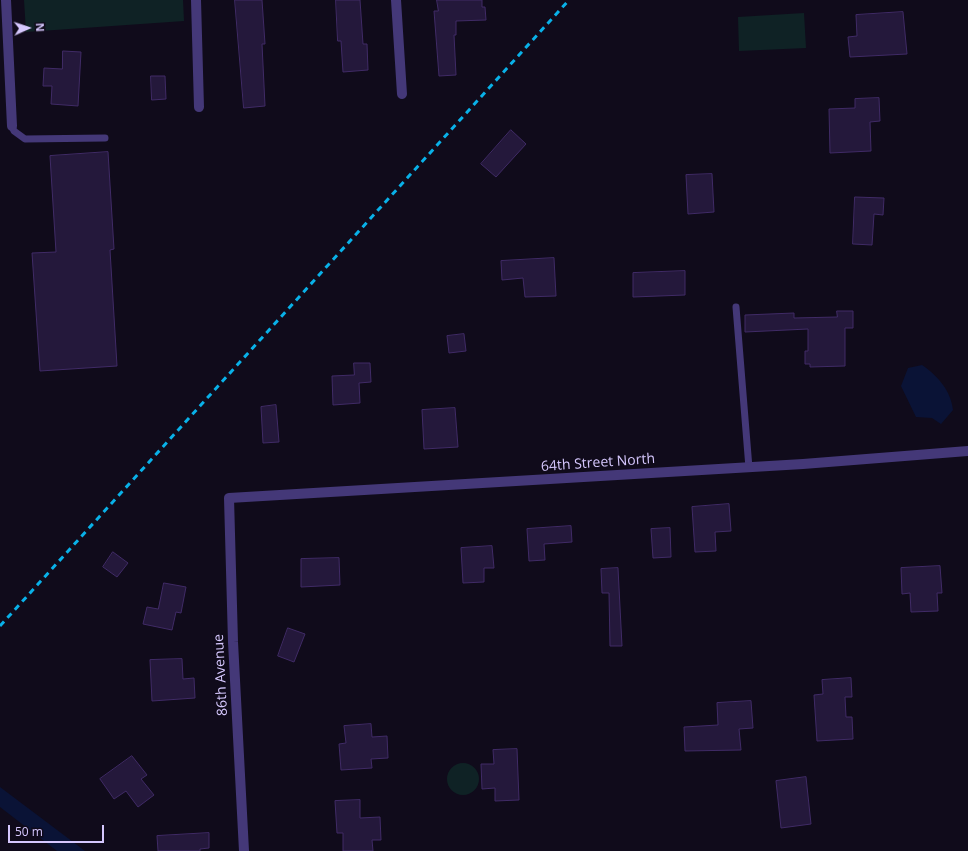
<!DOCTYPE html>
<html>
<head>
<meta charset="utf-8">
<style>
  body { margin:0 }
  #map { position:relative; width:968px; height:851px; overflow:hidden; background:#100b1b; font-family:"Open Sans",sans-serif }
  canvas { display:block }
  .north { position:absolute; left:8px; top:8px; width:40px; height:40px; -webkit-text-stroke:3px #100b1b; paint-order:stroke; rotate:87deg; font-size:11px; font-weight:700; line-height:16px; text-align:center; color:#d5c7fd }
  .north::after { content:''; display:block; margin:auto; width:14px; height:18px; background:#d5c7fd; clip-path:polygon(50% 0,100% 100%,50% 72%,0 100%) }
  .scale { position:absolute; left:8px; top:825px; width:96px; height:18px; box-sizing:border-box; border:2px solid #d5c7fd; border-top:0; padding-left:5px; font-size:12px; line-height:14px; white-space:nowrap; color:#d5c7fd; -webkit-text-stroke:3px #100b1b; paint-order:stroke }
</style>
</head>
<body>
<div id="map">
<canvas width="968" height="851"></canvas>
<div class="north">N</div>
<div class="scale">50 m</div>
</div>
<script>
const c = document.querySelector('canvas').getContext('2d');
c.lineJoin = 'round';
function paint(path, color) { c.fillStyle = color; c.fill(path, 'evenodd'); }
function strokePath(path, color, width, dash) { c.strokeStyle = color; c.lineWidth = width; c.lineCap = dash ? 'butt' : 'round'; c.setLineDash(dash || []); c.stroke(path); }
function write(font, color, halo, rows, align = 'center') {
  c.font = font + ' "Open Sans",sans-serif'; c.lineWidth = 3; c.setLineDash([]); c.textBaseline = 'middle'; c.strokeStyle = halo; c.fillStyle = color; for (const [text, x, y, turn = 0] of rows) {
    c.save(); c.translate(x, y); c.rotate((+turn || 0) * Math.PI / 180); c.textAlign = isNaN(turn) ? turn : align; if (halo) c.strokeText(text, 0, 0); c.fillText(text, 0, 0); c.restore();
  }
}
const green = new Path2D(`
  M 24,0 L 183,0 L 184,21 L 26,32 Z
  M 804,13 L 806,48 L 739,51 L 738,17 Z
  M447 779a16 16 0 1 1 32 0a16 16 0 1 1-32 0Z`);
const water = new Path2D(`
  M 922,365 C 938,376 951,391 953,410 L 941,424 L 932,418 L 916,417 L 901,386 L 908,368 Z
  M 0,787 L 85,851 L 57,851 L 0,807 Z`);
const building = new Path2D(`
  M 235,0 L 262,0 L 265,44 L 262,44 L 265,106 L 244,108 Z
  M 336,0 L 360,0 L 363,44 L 367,44 L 368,70 L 343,72 L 341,41 L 338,41 Z
  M 437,0 L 482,0 L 482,7 L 485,7 L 486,20 L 456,21 L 456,35 L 454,35 L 456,75 L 439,76 L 434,11 L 438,11 Z
  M 903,12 L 907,54 L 850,57 L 848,37 L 857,36 L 856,15 Z
  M 63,51 L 81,52 L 78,106 L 51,104 L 52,86 L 43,86 L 44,68 L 62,69 Z
  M 151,76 L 165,76 L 166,99 L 152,100 Z
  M 879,98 L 880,121 L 870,122 L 871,151 L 830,153 L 829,109 L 855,108 L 855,99 Z
  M 511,130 L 526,144 L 496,177 L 481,164 Z
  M 108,152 L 114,249 L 110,250 L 117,366 L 40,371 L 32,253 L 56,252 L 50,156 Z
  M 712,174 L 714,212 L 688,214 L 686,175 Z
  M 855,197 L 884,198 L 883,215 L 874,214 L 872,245 L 853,244 Z
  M 554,258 L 556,296 L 525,297 L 523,278 L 502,280 L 501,261 Z
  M 685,271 L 685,295 L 633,297 L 633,273 Z
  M 837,311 L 853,311 L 853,328 L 845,328 L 845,366 L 810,367 L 810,364 L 805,364 L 805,351 L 808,351 L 808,329 L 745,332 L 745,315 L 794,313 L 794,318 L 837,317 Z
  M 464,334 L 466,351 L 449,353 L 447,336 Z
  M 354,363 L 370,363 L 371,382 L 359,383 L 360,403 L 333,405 L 332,376 L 354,375 Z
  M 276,405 L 279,442 L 263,443 L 261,407 Z
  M 455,408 L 458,447 L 424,449 L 422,410 Z
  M 729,504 L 731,531 L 715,532 L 716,551 L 695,552 L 692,507 Z
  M 571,526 L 572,542 L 544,544 L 545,560 L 529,561 L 527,529 Z
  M 670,528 L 671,557 L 653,558 L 651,529 Z
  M 492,546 L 494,568 L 484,568 L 484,582 L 463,583 L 461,548 Z
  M 113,552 L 128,563 L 117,577 L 103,567 Z
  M 339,558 L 340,585 L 301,587 L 301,559 Z
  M 940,566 L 942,593 L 937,593 L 938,611 L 911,612 L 910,593 L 902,594 L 901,568 Z
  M 618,568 L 622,646 L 610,646 L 609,593 L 602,593 L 601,569 Z
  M 164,583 L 186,587 L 181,613 L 176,612 L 172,630 L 143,624 L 147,607 L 158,609 Z
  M 288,628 L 305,634 L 294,662 L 278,656 Z
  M 182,659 L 183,679 L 194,678 L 195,698 L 152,701 L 150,660 Z
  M 851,678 L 852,697 L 845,697 L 846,717 L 852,717 L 853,739 L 817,741 L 814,695 L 823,694 L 822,680 Z
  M 751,701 L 753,728 L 739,729 L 741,750 L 685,751 L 684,727 L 718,725 L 717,703 Z
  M 371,724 L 372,737 L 387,736 L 388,758 L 371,759 L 372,768 L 341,770 L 339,744 L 346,743 L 344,726 Z
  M 517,749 L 519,800 L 495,801 L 495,788 L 482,789 L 481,764 L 494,764 L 493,750 Z
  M 132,756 L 147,775 L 141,779 L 154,795 L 138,807 L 126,791 L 114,799 L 100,779 Z
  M 806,777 L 811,824 L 781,828 L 776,781 Z
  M 360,800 L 360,818 L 380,817 L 381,840 L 372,840 L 373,851 L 343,851 L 343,833 L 337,833 L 335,801 Z
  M 209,833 L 209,848 L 200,849 L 200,851 L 158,851 L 157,836 Z`);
const lane = new Path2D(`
  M 12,126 L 14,131 L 25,139 L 105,138
  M 736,307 L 749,468`);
const street = new Path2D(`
  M 6,0 L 12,126
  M 196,0 L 199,107
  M 396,0 L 402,94
  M 244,851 L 233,642 L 229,498 L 803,464 L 968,451`);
const rail = new Path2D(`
  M 0,626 L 569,0`);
const streetNames = [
  ["64th Street North",598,463,-4],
  ["86th Avenue",221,675,-93]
];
paint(green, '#0f2225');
paint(water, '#0a1336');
paint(building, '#24183b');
strokePath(building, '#402b66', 1);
strokePath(lane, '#443878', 7);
strokePath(street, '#443878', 10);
strokePath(rail, '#09b1e8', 3, [6, 5]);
write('14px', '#d5c7fd', '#100b1b', streetNames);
</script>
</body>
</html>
